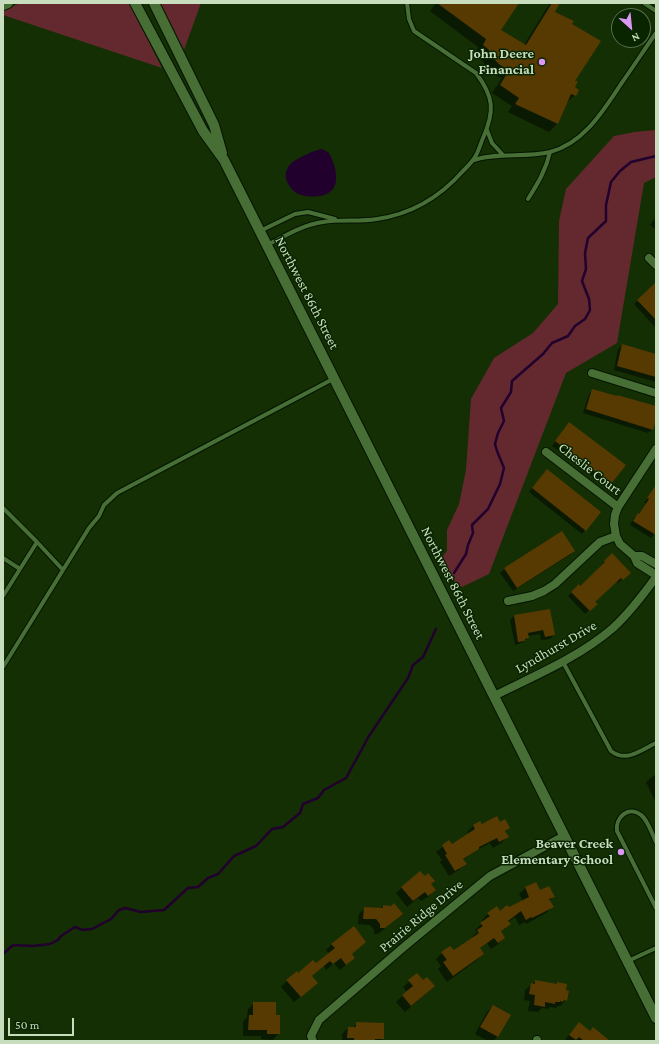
<!DOCTYPE html>
<html>
<head>
<meta charset="utf-8">
<style>
  body { margin:0 }
  #map { position:relative; width:659px; height:1044px; overflow:hidden; background:#132f03; font-family:"Crimson Pro",serif }
  canvas { display:block }
  .frame { position:absolute; inset:0; border:4px solid #c7ddbe; pointer-events:none }
  .north { position:absolute; left:611px; top:8px; width:40px; height:40px; box-sizing:border-box; background:#092500; border:1px solid #556f4c; border-radius:50%; rotate:153deg; font-size:11px; font-weight:700; line-height:16px; text-align:center; color:#c7ddbe }
  .north::after { content:''; display:block; margin:auto; width:14px; height:18px; background:#dc99f4; clip-path:polygon(50% 0,100% 100%,50% 72%,0 100%) }
  .scale { position:absolute; left:8px; top:1018px; width:66px; height:18px; box-sizing:border-box; border:2px solid #c7ddbe; border-top:0; padding-left:5px; font-size:12px; line-height:14px; white-space:nowrap; color:#c7ddbe; -webkit-text-stroke:3px #092500; paint-order:stroke }
</style>
</head>
<body>
<div id="map">
<canvas width="659" height="1044"></canvas>
<div class="frame"></div>
<div class="north">N</div>
<div class="scale">50 m</div>
</div>
<script>
const c = document.querySelector('canvas').getContext('2d');
c.lineJoin = 'round';
function paint(path, color) { c.fillStyle = color; c.fill(path, 'evenodd'); }
function strokePath(path, color, width, dash) { c.strokeStyle = color; c.lineWidth = width; c.lineCap = dash ? 'butt' : 'round'; c.setLineDash(dash || []); c.stroke(path); }
function write(font, color, halo, rows, align = 'center') {
  c.font = font + ' "Crimson Pro",serif'; c.lineWidth = 3; c.setLineDash([]); c.textBaseline = 'middle'; c.strokeStyle = halo; c.fillStyle = color; for (const [text, x, y, turn = 0] of rows) {
    c.save(); c.translate(x, y); c.rotate((+turn || 0) * Math.PI / 180); c.textAlign = isNaN(turn) ? turn : align; if (halo) c.strokeText(text, 0, 0); c.fillText(text, 0, 0); c.restore();
  }
}
const green = new Path2D(`
  M 20,3 L 129,3 L 162,68 L 3,15 L 3,11 Z
  M 160,3 L 201,3 L 184,50 Z
  M 656,130 L 656,177 L 644,183 L 617,343 L 566,373 L 489,574 L 462,587 L 455,583 L 442,557 L 447,551 L 447,530 L 459,504 L 466,470 L 471,399 L 494,358 L 533,333 L 558,304 L 559,221 L 566,189 L 614,136 L 634,132 Z`);
const water = new Path2D(`
  M 322,149 L 329,153 C 333,161 337,170 336,180 C 335,198 312,199 298,194 C 296,193 293,190 291,188 C 283,179 284,168 294,161 C 303,156 312,151 322,149 Z`);
const shadow = new Path2D(`
  M 436,3 L 517,3 L 500,31 L 524,45 L 550,3 L 559,3 L 553,12 L 571,24 L 573,88 L 575,95 L 566,103 L 557,124 L 549,132 L 508,112 L 512,106 L 492,93 L 502,78 L 492,73 L 476,53 L 478,47 L 430,11 Z
  M 656,217 L 656,230 L 650,225 Z
  M 655,285 L 656,286 L 656,328 L 634,304 Z
  M 622,346 L 656,355 L 656,382 L 614,370 L 618,349 Z
  M 593,390 L 656,407 L 656,416 L 652,430 L 648,433 L 583,413 L 589,394 Z
  M 565,428 L 611,483 L 607,487 L 552,446 Z
  M 543,475 L 585,530 L 582,534 L 529,492 Z
  M 653,491 L 656,493 L 656,532 L 651,538 L 630,525 L 634,518 L 639,514 L 646,503 L 644,503 Z
  M 562,532 L 574,551 L 570,555 L 513,591 L 500,573 L 504,569 Z
  M 612,555 L 629,573 L 618,583 L 616,581 L 594,602 L 596,604 L 585,614 L 568,596 L 602,566 L 601,565 Z
  M 550,610 L 554,635 L 550,639 L 541,640 L 540,634 L 527,636 L 528,638 L 524,642 L 515,645 L 510,620 L 514,616 Z
  M 656,774 L 656,803 L 646,782 Z
  M 500,823 L 509,828 L 505,832 L 507,837 L 501,843 L 493,848 L 490,843 L 475,851 L 463,860 L 465,864 L 459,870 L 449,876 L 440,862 L 442,860 L 436,852 L 449,842 L 451,846 L 469,834 L 467,832 L 473,826 Z
  M 535,883 L 539,892 L 554,896 L 549,901 L 552,907 L 546,913 L 526,924 L 525,922 L 519,925 L 515,917 L 508,922 L 509,924 L 500,932 L 504,938 L 498,944 L 491,949 L 487,943 L 479,949 L 483,954 L 477,960 L 447,982 L 438,969 L 441,966 L 436,959 L 442,953 L 453,952 L 473,938 L 472,937 L 477,932 L 475,930 L 483,922 L 482,920 L 488,914 L 499,912 L 523,901 L 519,894 L 525,888 Z
  M 430,884 L 435,890 L 429,896 L 421,901 L 418,898 L 407,907 L 396,893 L 402,887 Z
  M 383,906 L 395,920 L 378,934 L 374,934 L 374,930 L 370,925 L 358,924 L 359,914 L 365,908 L 380,909 Z
  M 365,942 L 351,954 L 354,958 L 340,970 L 334,963 L 326,970 L 324,966 L 311,977 L 310,989 L 294,1002 L 281,987 L 287,981 L 315,964 L 329,954 L 326,950 L 332,944 Z
  M 417,975 L 423,981 L 434,986 L 405,1012 L 396,1002 L 407,992 L 403,987 Z
  M 536,981 L 556,985 L 558,983 L 566,1000 L 560,1006 L 558,1006 L 556,1008 L 550,1007 L 548,1009 L 542,1008 L 538,1012 L 528,1011 L 530,1001 L 524,1000 L 525,990 Z
  M 254,1003 L 275,1016 L 279,1033 L 273,1040 L 261,1039 L 261,1036 L 243,1036 L 243,1022 L 247,1017 L 248,1009 Z
  M 493,1006 L 509,1016 L 497,1037 L 493,1041 L 488,1041 L 475,1034 L 487,1012 Z
  M 357,1023 L 383,1039 L 380,1041 L 342,1041 L 342,1034 L 348,1028 L 353,1028 Z
  M 593,1028 L 601,1041 L 564,1041 L 573,1030 L 589,1032 Z`);
const stream = new Path2D(`
  M 454,573 L 466,554 L 468,545 L 473,533 L 472,525 L 488,509 L 500,484 L 504,468 L 497,451 L 495,444 L 498,433 L 504,421 L 501,408 L 511,392 L 512,381 L 543,354 L 552,343 L 568,336 L 575,326 L 585,319 L 590,310 L 589,299 L 582,281 L 586,269 L 585,253 L 588,238 L 606,221 L 606,205 L 611,182 L 620,171 L 631,162 L 656,156
  M 3,954 L 13,945 L 33,946 L 50,944 L 58,940 L 61,936 L 75,927 L 83,930 L 92,929 L 111,919 L 119,910 L 125,908 L 141,912 L 164,910 L 188,888 L 198,887 L 208,878 L 218,874 L 234,856 L 256,846 L 272,829 L 283,827 L 300,813 L 303,804 L 318,798 L 324,790 L 346,778 L 369,736 L 408,678 L 413,665 L 423,657 L 436,629`);
const building = new Path2D(`
  M 437,3 L 519,3 L 501,30 L 526,45 L 552,3 L 560,3 L 555,12 L 574,21 L 572,24 L 601,41 L 575,81 L 578,81 L 575,87 L 579,90 L 576,96 L 571,94 L 558,124 L 515,104 L 519,98 L 500,85 L 509,70 L 500,65 L 495,60 L 488,49 L 483,45 L 486,39 Z
  M 656,282 L 656,320 L 637,300 Z
  M 622,344 L 656,354 L 656,377 L 617,366 Z
  M 592,389 L 617,396 L 617,395 L 656,406 L 656,420 L 653,430 L 586,409 Z
  M 569,422 L 626,465 L 611,484 L 555,441 Z
  M 547,469 L 601,512 L 586,531 L 532,488 Z
  M 656,485 L 656,535 L 633,521 L 638,513 L 639,514 L 649,499 L 647,498 Z
  M 562,531 L 575,551 L 517,588 L 504,568 Z
  M 612,553 L 631,573 L 623,580 L 621,578 L 595,602 L 598,604 L 590,611 L 571,592 L 579,584 L 580,586 L 605,562 L 604,561 Z
  M 550,609 L 555,635 L 545,637 L 543,630 L 528,633 L 529,638 L 525,639 L 525,641 L 518,642 L 514,615 Z
  M 497,816 L 500,822 L 505,819 L 510,828 L 505,831 L 509,837 L 499,842 L 497,838 L 479,847 L 479,849 L 463,859 L 467,864 L 455,871 L 445,855 L 447,854 L 442,845 L 449,840 L 452,844 L 475,829 L 473,825 L 480,821 L 482,824 Z
  M 420,871 L 425,876 L 428,873 L 435,881 L 431,884 L 436,890 L 428,896 L 425,892 L 413,901 L 401,887 Z
  M 536,882 L 540,890 L 549,886 L 555,897 L 549,899 L 554,907 L 532,918 L 531,917 L 526,920 L 521,911 L 508,921 L 511,924 L 501,931 L 505,938 L 498,943 L 494,938 L 480,948 L 484,954 L 453,976 L 443,962 L 447,960 L 441,952 L 450,946 L 454,950 L 479,933 L 477,930 L 483,926 L 480,923 L 490,916 L 487,913 L 497,906 L 500,911 L 507,905 L 509,907 L 529,897 L 525,887 Z
  M 394,903 L 403,914 L 385,928 L 380,928 L 380,924 L 376,919 L 363,919 L 364,907 L 383,908 L 383,905 L 391,906 Z
  M 354,926 L 366,942 L 352,954 L 355,958 L 346,965 L 341,958 L 333,964 L 330,961 L 312,976 L 318,983 L 301,997 L 286,980 L 297,971 L 298,973 L 313,960 L 316,963 L 335,948 L 331,944 Z
  M 417,973 L 423,980 L 427,977 L 435,986 L 411,1006 L 402,995 L 413,986 L 408,980 Z
  M 535,980 L 557,984 L 557,982 L 567,984 L 566,990 L 569,991 L 567,1001 L 564,1000 L 563,1002 L 560,1001 L 560,1002 L 555,1002 L 555,1004 L 545,1002 L 545,1007 L 534,1005 L 535,995 L 529,994 L 531,983 L 535,984 Z
  M 253,1002 L 276,1002 L 276,1015 L 280,1015 L 280,1034 L 267,1034 L 267,1030 L 248,1030 L 249,1015 L 253,1015 Z
  M 493,1005 L 511,1015 L 498,1037 L 480,1027 Z
  M 356,1022 L 384,1023 L 384,1039 L 375,1039 L 375,1041 L 354,1041 L 354,1038 L 347,1038 L 348,1027 L 356,1027 Z
  M 579,1022 L 590,1031 L 593,1027 L 610,1041 L 584,1041 L 579,1037 L 576,1040 L 569,1035 Z`);
const service = new Path2D(`
  M 644,3 L 656,11
  M 487,130 L 492,143 L 503,155
  M 474,160 C 498,152 525,158 550,152 C 584,143 603,111 621,84 C 633,67 644,50 656,33
  M 528,199 C 538,183 546,170 550,152
  M 260,231 L 295,214 L 308,212 L 335,219
  M 267,245 C 285,236 302,225 323,222 C 341,219 359,222 377,219 C 412,214 440,197 463,171 C 466,168 470,164 473,160 C 478,154 480,145 483,138 C 495,111 494,97 476,73 L 414,31 L 409,19 L 407,3
  M 3,508 L 37,542 L 3,596
  M 37,542 L 63,570
  M 3,558 L 20,569
  M 563,662 L 611,751 C 626,763 641,750 656,743
  M 3,667 L 89,528 L 99,516 L 104,505 L 117,493 L 333,379
  M 656,842 C 652,834 648,820 641,815 C 628,805 615,818 617,831 L 656,908
  M 628,961 L 656,948`);
const minor = new Path2D(`
  M 649,258 L 656,265
  M 592,373 L 656,393
  M 656,449 L 618,507 L 615,515 L 614,524 L 616,536 L 620,544 L 634,556 L 637,563 L 656,575
  M 546,452 L 618,507
  M 634,556 L 642,556 L 656,564
  M 508,601 L 532,596 L 544,591 L 555,584 L 600,542 L 616,536
  M 494,696 C 534,676 578,658 613,628 C 629,613 643,595 656,577
  M 537,1040 L 537,1041
  M 313,1041 L 311,1036 L 319,1020 L 405,946 L 490,876 L 564,836`);
const tertiary = new Path2D(`
  M 3,5 L 8,3`);
const secondary = new Path2D(`
  M 135,3 L 203,131 L 224,160 L 656,1018
  M 154,3 L 214,125 L 222,153`);
const markers = [
  [542,62,4,"#dc99f4"],
  [621,852,4,"#dc99f4"]
];
const poiNames = [
  ["John Deere",534,54],
  ["Financial",534,70],
  ["Beaver Creek",613,844],
  ["Elementary School",613,860]
];
const streetNames = [
  ["Northwest 86th Street",307,293,63],
  ["Cheslie Court",590,469,38],
  ["Northwest 86th Street",453,583,63],
  ["Lyndhurst Drive",556,647,-30],
  ["Prairie Ridge Drive",421,916,-40]
];
paint(green, '#64292e');
paint(water, '#22002e');
paint(shadow, '#0007');
strokePath(stream, '#22002e', 2.5);
paint(building, '#573a02');
strokePath(service, '#041500', 6);
strokePath(minor, '#041500', 10);
strokePath(tertiary, '#041500', 12);
strokePath(secondary, '#041500', 12);
strokePath(service, '#476e35', 4);
strokePath(minor, '#476e35', 8);
strokePath(tertiary, '#476e35', 10);
strokePath(secondary, '#476e35', 10);
for (const [x, y, r, color] of markers) { const dot = new Path2D(); dot.arc(x, y, r, 0, 2 * Math.PI); c.fillStyle = color; c.fill(dot); strokePath(dot, '#092500', 1.5); }
write('bold 14px', '#c7ddbe', '#092500', poiNames, 'right');
write('14px', '#c7ddbe', '#092500', streetNames);
</script>
</body>
</html>
